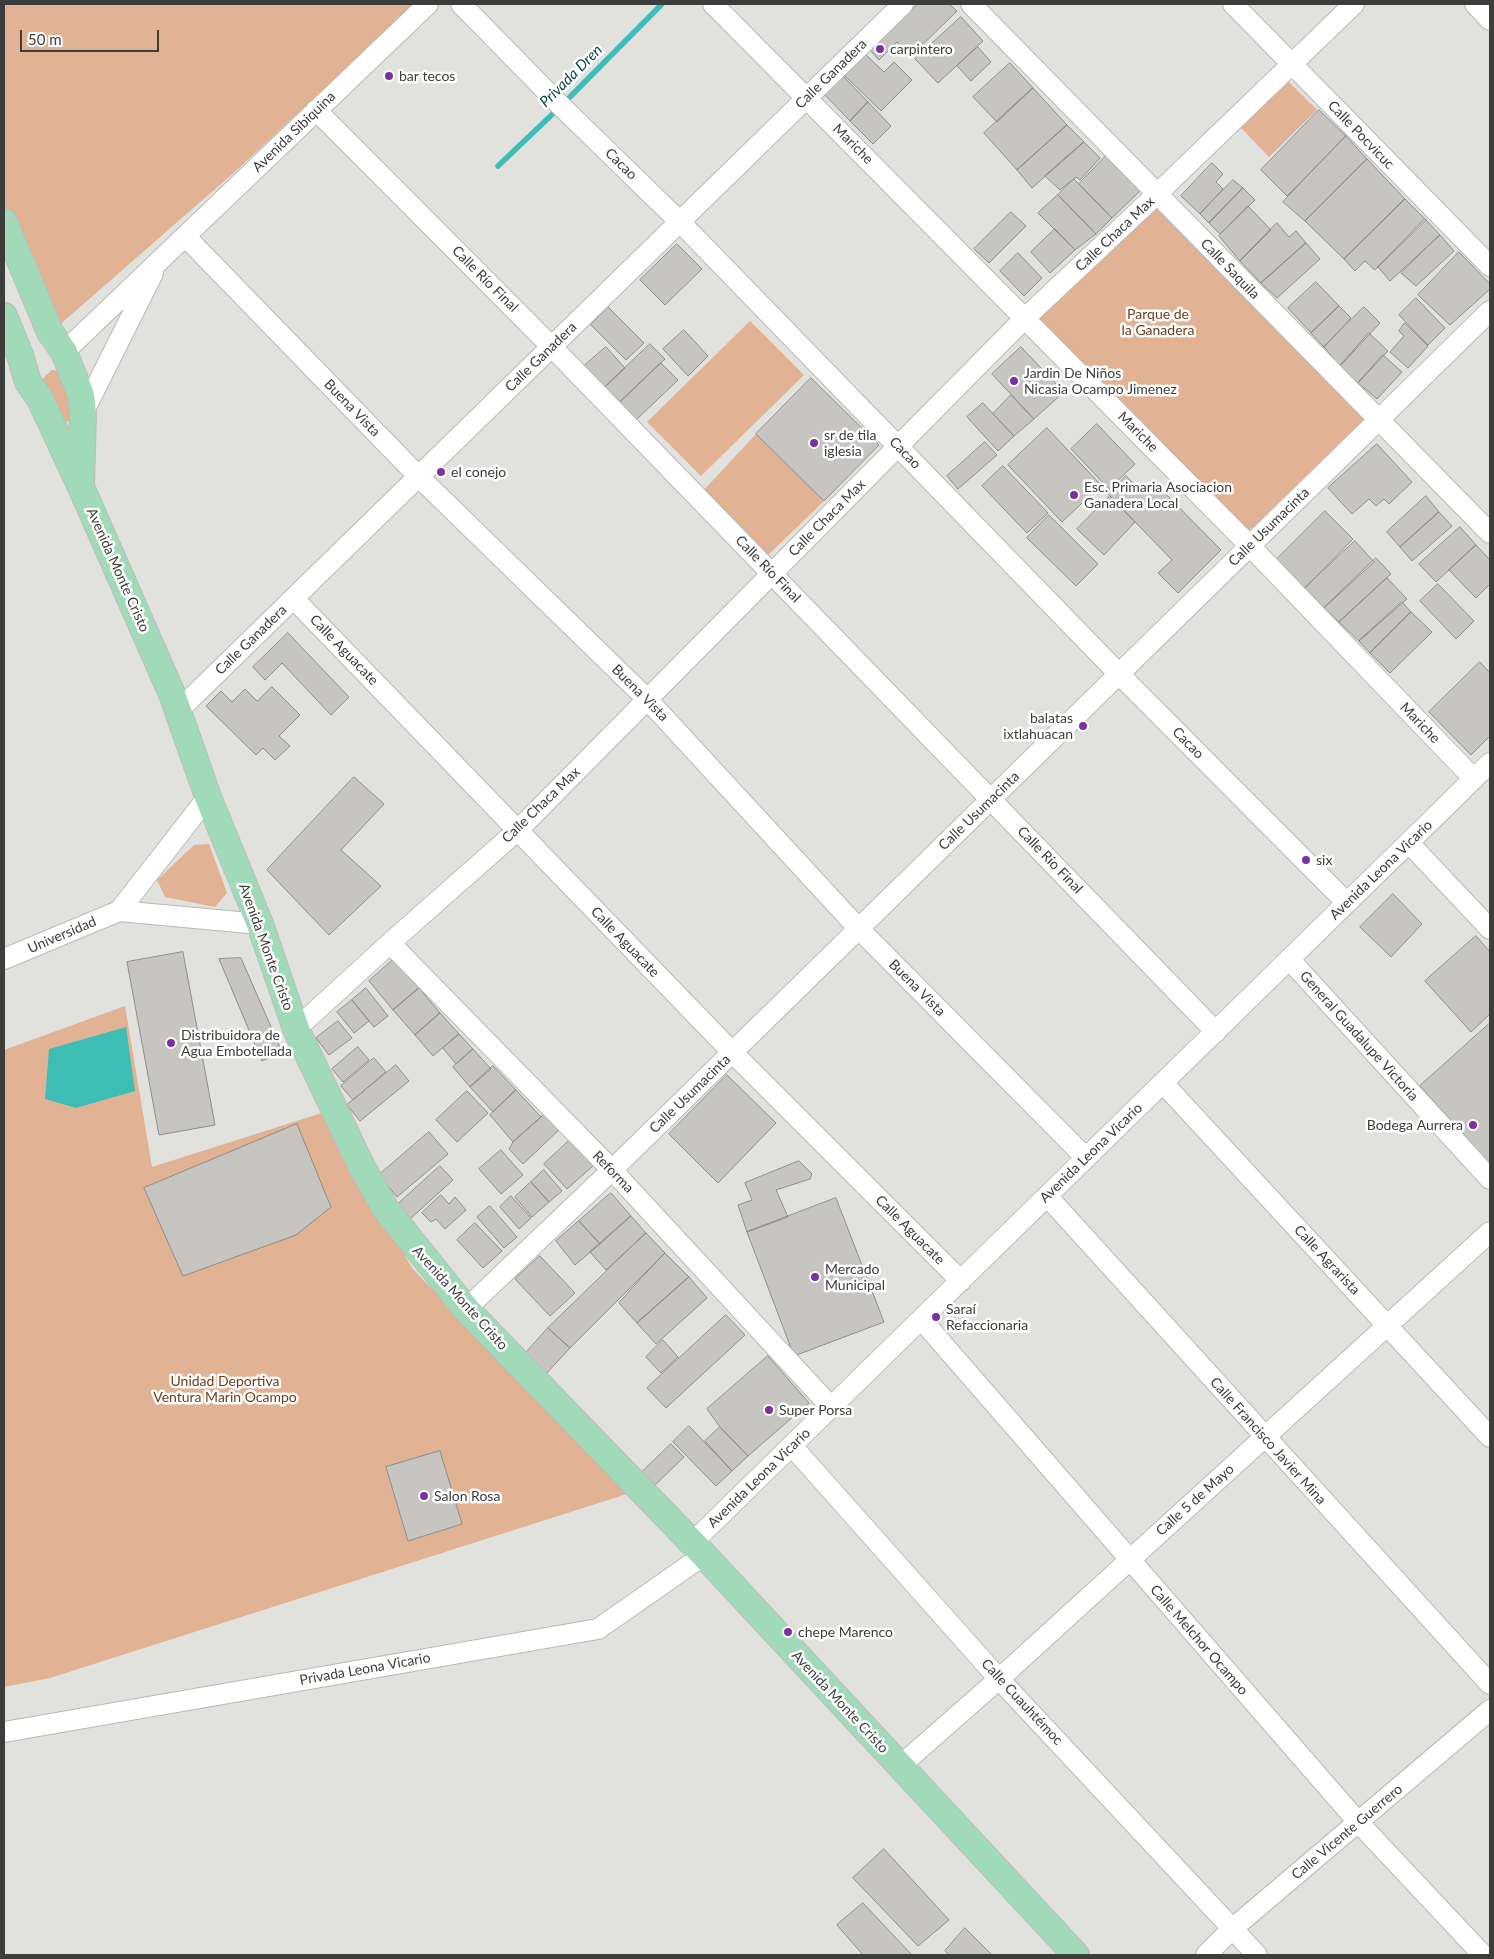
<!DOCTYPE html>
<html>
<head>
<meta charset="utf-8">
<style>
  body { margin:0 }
  #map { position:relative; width:1494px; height:1959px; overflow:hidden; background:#e1e2de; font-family:Lato,sans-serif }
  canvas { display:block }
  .frame { position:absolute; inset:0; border:5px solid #3d3d3c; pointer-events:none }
  .scale { position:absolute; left:20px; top:30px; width:139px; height:22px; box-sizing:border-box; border:2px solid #3d3d3c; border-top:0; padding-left:6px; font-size:15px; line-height:18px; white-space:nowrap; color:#3d3d3c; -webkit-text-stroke:4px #fff; paint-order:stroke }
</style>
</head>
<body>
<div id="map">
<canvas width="1494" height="1959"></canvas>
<div class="frame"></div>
<div class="scale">50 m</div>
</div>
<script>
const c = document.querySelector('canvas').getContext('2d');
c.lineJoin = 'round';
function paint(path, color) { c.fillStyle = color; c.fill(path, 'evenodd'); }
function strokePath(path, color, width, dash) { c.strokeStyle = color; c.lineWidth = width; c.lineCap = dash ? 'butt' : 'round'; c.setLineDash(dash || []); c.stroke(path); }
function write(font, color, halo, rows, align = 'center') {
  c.font = font + ' Lato,sans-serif'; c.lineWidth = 5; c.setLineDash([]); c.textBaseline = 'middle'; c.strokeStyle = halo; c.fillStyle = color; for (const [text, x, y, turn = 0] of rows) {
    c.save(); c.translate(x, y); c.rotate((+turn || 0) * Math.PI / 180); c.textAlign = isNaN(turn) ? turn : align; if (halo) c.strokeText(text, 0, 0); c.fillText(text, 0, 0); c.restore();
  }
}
const green = new Path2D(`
  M 4,4 L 415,4 L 238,169 L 56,328 L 4,205 Z
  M 1288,81 L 1317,110 L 1269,157 L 1241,128 Z
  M 1157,205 L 1367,417 L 1249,531 L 1038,318 Z
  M 750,321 L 804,375 L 701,476 L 647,422 Z
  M 52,370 L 59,371 L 72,389 L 74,417 L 67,422 C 46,409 46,401 43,378 Z
  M 756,434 L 824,501 L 767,556 L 702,492 Z
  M 209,844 L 227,893 L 215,907 L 165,897 L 157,880 L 194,845 Z
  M 125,1006 L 152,1167 L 325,1112 L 412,1268 L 627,1494 L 50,1678 L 4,1687 L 4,1050 Z`);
const water = new Path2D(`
  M 126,1027 L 135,1091 L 76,1108 L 45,1099 L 49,1049 Z`);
const stream = new Path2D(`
  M 498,166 L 561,106 L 662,4`);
const building = new Path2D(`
  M 918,4 L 949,4 L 957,11 L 911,56 L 897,42 L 879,60 L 870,50 Z
  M 961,17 L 983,41 L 938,83 L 915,59 Z
  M 978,47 L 991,62 L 971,81 L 957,66 Z
  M 864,53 L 884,72 L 894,62 L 912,80 L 881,111 L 843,74 Z
  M 1010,63 L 1033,88 L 997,122 L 973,97 Z
  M 841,74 L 868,102 L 850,121 L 822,92 Z
  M 1033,88 L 1067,125 L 1017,170 L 984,133 Z
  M 868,102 L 891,126 L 873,144 L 850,121 Z
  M 1319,110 L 1346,136 L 1287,196 L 1261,170 Z
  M 1067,125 L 1084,142 L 1032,188 L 1017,170 Z
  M 1346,136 L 1367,159 L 1305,221 L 1283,202 Z
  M 1084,142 L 1100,158 L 1080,180 L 1076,177 L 1060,190 L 1045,176 Z
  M 1106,156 L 1141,190 L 1112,218 L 1079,184 Z
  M 1367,159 L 1405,199 L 1344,259 L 1305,221 Z
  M 1212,163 L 1223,174 L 1216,182 L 1223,189 L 1200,214 L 1181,196 Z
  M 1074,179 L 1112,218 L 1096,234 L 1058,195 Z
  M 1233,180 L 1243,188 L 1209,223 L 1200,214 Z
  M 1243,188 L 1255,200 L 1220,234 L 1209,223 Z
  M 1058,195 L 1096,234 L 1075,250 L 1038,213 Z
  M 1405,199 L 1426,220 L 1375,270 L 1365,261 L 1355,271 L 1344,259 Z
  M 1248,206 L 1271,230 L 1240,261 L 1219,236 Z
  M 1011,212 L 1026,226 L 989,263 L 974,249 Z
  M 1425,219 L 1440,235 L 1390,281 L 1378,267 Z
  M 1277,223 L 1289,237 L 1296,231 L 1306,243 L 1261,283 L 1240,261 Z
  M 1055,229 L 1075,250 L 1050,273 L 1031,252 Z
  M 1440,235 L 1454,251 L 1416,286 L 1401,273 Z
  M 1306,243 L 1320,259 L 1277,298 L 1261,283 Z
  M 677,244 L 702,269 L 665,305 L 640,280 Z
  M 1459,252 L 1490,284 L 1490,289 L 1450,325 L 1418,295 Z
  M 1018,253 L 1042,278 L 1024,296 L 1000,271 Z
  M 1316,282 L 1339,306 L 1311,333 L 1288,308 Z
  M 1416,298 L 1445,328 L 1428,345 L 1399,315 Z
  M 1339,306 L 1351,318 L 1324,347 L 1311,333 Z
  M 608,307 L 644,343 L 626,360 L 591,325 Z
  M 1364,307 L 1380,323 L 1340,366 L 1324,347 Z
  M 1405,323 L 1428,346 L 1408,368 L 1390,352 L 1404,336 L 1399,331 Z
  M 684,330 L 708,356 L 688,376 L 663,349 Z
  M 1369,333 L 1388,351 L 1358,383 L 1340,366 Z
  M 650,344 L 665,359 L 619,403 L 605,387 Z
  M 606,347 L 625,368 L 605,387 L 584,366 Z
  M 1021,347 L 1064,392 L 1034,419 L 992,374 Z
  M 1383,355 L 1402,372 L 1377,399 L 1358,383 Z
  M 661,363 L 678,380 L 636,420 L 619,403 Z
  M 811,378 L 879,445 L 824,501 L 756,434 Z
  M 1011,395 L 1034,419 L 1014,436 L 993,414 Z
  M 983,403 L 1014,436 L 998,451 L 967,417 Z
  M 1097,424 L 1135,464 L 1109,489 L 1071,449 Z
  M 1047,428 L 1101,485 L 1062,522 L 1008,465 Z
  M 985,442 L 997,455 L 958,489 L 947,476 Z
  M 1377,444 L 1412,482 L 1389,504 L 1384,499 L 1376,506 L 1369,499 L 1352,514 L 1328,488 Z
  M 1003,466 L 1048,513 L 1027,533 L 982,486 Z
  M 1126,476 L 1143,492 L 1153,481 L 1221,550 L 1178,593 L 1158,573 L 1172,560 L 1108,494 Z
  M 1110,496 L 1135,522 L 1104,555 L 1077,529 Z
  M 1426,496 L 1439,512 L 1400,547 L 1387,532 Z
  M 1325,511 L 1353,539 L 1305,588 L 1277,559 Z
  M 1439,512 L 1452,526 L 1412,561 L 1400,547 Z
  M 1049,515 L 1098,564 L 1076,586 L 1027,538 Z
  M 1460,527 L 1476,545 L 1436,582 L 1419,564 Z
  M 1355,541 L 1374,562 L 1324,608 L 1305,588 Z
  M 1476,545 L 1490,560 L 1490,584 L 1476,598 L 1449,570 Z
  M 1376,558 L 1391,574 L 1339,622 L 1324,608 Z
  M 1387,578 L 1407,599 L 1359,641 L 1339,622 Z
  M 1438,584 L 1474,621 L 1456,639 L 1420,601 Z
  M 1402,602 L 1411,612 L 1370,653 L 1359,641 Z
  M 1411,612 L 1432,632 L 1390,673 L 1370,653 Z
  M 288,633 L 349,697 L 331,715 L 282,663 L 265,680 L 253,667 Z
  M 1480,662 L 1490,673 L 1490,736 L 1471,755 L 1429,712 Z
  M 272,687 L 300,715 L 279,736 L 290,746 L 275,760 L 263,748 L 256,755 L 206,706 L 221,691 L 232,702 L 245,689 L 257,701 Z
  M 354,777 L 384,804 L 341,850 L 381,886 L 329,935 L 267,870 Z
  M 1393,894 L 1422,924 L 1391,957 L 1360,927 Z
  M 1476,936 L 1490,952 L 1490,1014 L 1471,1032 L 1425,981 Z
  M 183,952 L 215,1125 L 159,1135 L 127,962 Z
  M 241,958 L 282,1052 L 262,1061 L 219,959 Z
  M 394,959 L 419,988 L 393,1010 L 369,981 Z
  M 366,988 L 388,1016 L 374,1027 L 352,1000 Z
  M 419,988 L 440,1013 L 415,1035 L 393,1010 Z
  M 352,1000 L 369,1021 L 354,1033 L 337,1012 Z
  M 440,1013 L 459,1034 L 433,1056 L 415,1035 Z
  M 338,1021 L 352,1038 L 329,1055 L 316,1038 Z
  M 1490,1023 L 1490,1164 L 1420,1086 Z
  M 459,1034 L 473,1049 L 456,1064 L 443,1048 Z
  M 358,1047 L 369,1060 L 343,1082 L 332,1069 Z
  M 473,1049 L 491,1069 L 470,1087 L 453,1067 Z
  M 374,1058 L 386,1072 L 353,1100 L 341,1086 Z
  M 396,1065 L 409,1081 L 360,1121 L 347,1105 Z
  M 493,1066 L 516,1090 L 493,1112 L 470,1087 Z
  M 727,1075 L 776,1123 L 718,1183 L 669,1134 Z
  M 516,1090 L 541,1117 L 513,1142 L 490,1115 Z
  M 467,1091 L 488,1113 L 457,1142 L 436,1120 Z
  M 547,1112 L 562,1127 L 523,1164 L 509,1149 L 513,1142 Z
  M 297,1124 L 331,1207 L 296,1235 L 183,1276 L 144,1188 Z
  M 429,1132 L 448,1154 L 397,1197 L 379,1175 Z
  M 571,1139 L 594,1165 L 567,1189 L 544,1164 Z
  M 501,1150 L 523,1175 L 501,1194 L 479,1169 Z
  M 799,1161 L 812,1174 L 810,1179 L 776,1190 L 788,1217 L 747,1232 L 738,1205 L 752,1200 L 745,1183 Z
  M 440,1166 L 453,1180 L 410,1219 L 397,1205 Z
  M 544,1170 L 562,1191 L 549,1202 L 531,1182 Z
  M 531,1182 L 549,1202 L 532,1217 L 515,1197 Z
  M 611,1193 L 631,1216 L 600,1244 L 579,1221 Z
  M 441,1195 L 449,1204 L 455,1197 L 466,1210 L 445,1229 L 436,1219 L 431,1222 L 422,1213 Z
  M 511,1196 L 531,1218 L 519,1229 L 500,1207 Z
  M 836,1198 L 884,1322 L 794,1356 L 747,1232 Z
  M 490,1206 L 517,1237 L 504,1248 L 477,1217 Z
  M 631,1216 L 646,1233 L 606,1270 L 590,1252 Z
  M 579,1221 L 600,1244 L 575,1265 L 556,1241 Z
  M 475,1223 L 502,1251 L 483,1268 L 457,1240 Z
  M 646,1233 L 665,1253 L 570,1348 L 548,1328 Z
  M 665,1253 L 689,1277 L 637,1323 L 619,1303 Z
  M 540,1256 L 575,1293 L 550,1316 L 515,1279 Z
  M 689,1277 L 707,1298 L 656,1344 L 637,1323 Z
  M 726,1315 L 745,1335 L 666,1408 L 647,1388 Z
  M 548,1328 L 570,1348 L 545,1375 L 524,1355 Z
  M 663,1340 L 678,1357 L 661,1373 L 646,1357 Z
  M 768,1356 L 809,1403 L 748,1456 L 720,1427 L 707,1409 Z
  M 689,1426 L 732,1471 L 716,1486 L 673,1442 Z
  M 720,1427 L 748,1456 L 732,1471 L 705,1441 Z
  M 671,1444 L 684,1457 L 653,1487 L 640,1474 Z
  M 440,1451 L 462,1524 L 408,1541 L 386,1467 Z
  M 884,1849 L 949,1920 L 918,1946 L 853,1878 Z
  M 863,1903 L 912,1955 L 863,1955 L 837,1925 Z
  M 965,1928 L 992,1955 L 949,1955 L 945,1951 Z`);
const minor = new Path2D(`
  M 461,4 L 561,106 L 680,222 L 1119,674 L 1347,903
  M 713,4 L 1250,546 L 1474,779
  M 971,4 L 1490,533
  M 1233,4 L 1490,266
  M 1475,4 L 1490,20
  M 316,110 L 552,347 L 1216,1032
  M 185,236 L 419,477 L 647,699 L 859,929 L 1086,1158
  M 64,352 L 428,4
  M 83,413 L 153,273
  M 294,599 L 732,1052 L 961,1281
  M 179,710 L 903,4
  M 208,797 L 119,911 L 260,924
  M 1409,843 L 1490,929
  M 390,943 L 612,1170 L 831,1407
  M 4,959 L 119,911
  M 1289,959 L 1490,1179
  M 296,1029 L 390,943 L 518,830 L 1025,318 L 1157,194 L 1354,4
  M 1163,1083 L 1490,1437
  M 1047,1196 L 1490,1684
  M 466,1309 L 612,1170 L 1490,311
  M 921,1319 L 1358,1822 L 1483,1955
  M 792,1446 L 999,1679 L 1257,1955
  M 692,1543 L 1490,763
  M 4,1732 L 598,1629 L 704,1555
  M 899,1767 L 999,1679 L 1490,1232
  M 1206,1955 L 1232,1929 L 1490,1710`);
const major = new Path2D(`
  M 4,222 L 50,332 L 64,352 L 81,395 L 83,413 L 81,484
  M 4,316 L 20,355 L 28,382 L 40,399 L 81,487 L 172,694 L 208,797 L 260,924 L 296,1029 L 360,1163 L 385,1208 L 466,1309 L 704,1555 L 1076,1955`);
const markers = [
  [880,49,5,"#7e30a1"],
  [389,76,5,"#7e30a1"],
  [1014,381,5,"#7e30a1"],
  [814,443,5,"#7e30a1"],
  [441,472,5,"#7e30a1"],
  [1074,495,5,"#7e30a1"],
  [1083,726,5,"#7e30a1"],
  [1306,860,5,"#7e30a1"],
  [171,1043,5,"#7e30a1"],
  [1473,1125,5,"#7e30a1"],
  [815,1277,5,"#7e30a1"],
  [936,1317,5,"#7e30a1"],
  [769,1410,5,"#7e30a1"],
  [424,1496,5,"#7e30a1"],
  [788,1632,5,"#7e30a1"]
];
const poiNames = [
  ["carpintero",890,49],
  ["bar tecos",399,76],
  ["Jardin De Niños",1024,373],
  ["Nicasia Ocampo Jimenez",1024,389],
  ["sr de tila",824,435],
  ["iglesia",824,451],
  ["el conejo",451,472],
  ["Esc. Primaria Asociacion",1084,487],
  ["Ganadera Local",1084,503],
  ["balatas",1073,718,"right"],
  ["ixtlahuacan",1073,734,"right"],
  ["six",1316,860],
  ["Distribuidora de",181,1035],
  ["Agua Embotellada",181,1051],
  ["Bodega Aurrera",1463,1125,"right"],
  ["Mercado",825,1269],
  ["Municipal",825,1285],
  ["Saraí",946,1309],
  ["Refaccionaria",946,1325],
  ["Super Porsa",779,1410],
  ["Salon Rosa",434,1496],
  ["chepe Marenco",798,1632]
];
const streetNames = [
  ["Calle Ganadera",831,74,-44],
  ["Avenida Sibiquina",294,132,-44],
  ["Calle Pocvicuc",1361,135,46],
  ["Mariche",853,144,45],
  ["Cacao",621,164,44],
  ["Calle Chaca Max",1115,234,-43],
  ["Calle Saquila",1230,269,46],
  ["Calle Río Final",485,279,45],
  ["Calle Ganadera",541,357,-44],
  ["Buena Vista",352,408,46],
  ["Mariche",1138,432,45],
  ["Cacao",905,453,46],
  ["Calle Chaca Max",827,518,-45],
  ["Calle Usumacinta",1269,527,-44],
  ["Calle Río Final",768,569,46],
  ["Avenida Monte Cristo",118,570,66],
  ["Calle Ganadera",251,640,-44],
  ["Calle Aguacate",344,650,46],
  ["Buena Vista",640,693,45],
  ["Mariche",1420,723,46],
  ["Cacao",1188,743,45],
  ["Calle Chaca Max",541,805,-44],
  ["Calle Usumacinta",979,811,-44],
  ["Calle Río Final",1050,860,46],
  ["Avenida Leona Vicario",1381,870,-44],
  ["Universidad",62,935,-23],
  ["Calle Aguacate",625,942,46],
  ["Avenida Monte Cristo",266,947,70],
  ["Buena Vista",917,988,45],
  ["General Guadalupe Victoria",1359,1036,48],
  ["Calle Usumacinta",690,1094,-44],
  ["Avenida Leona Vicario",1091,1153,-44],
  ["Reforma",613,1172,46],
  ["Calle Aguacate",910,1230,45],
  ["Calle Agrarista",1327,1260,47],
  ["Avenida Monte Cristo",460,1298,48],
  ["Calle Francisco Javier Mina",1268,1441,48],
  ["Avenida Leona Vicario",759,1478,-44],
  ["Calle 5 de Mayo",1195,1500,-42],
  ["Calle Melchor Ocampo",1199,1640,49],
  ["Privada Leona Vicario",365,1669,-10],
  ["Avenida Monte Cristo",840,1702,47],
  ["Calle Cuauhtémoc",1022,1702,47],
  ["Calle Vicente Guerrero",1347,1832,-40]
];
const parkNames = [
  ["Parque de",1158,314],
  ["la Ganadera",1158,330],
  ["Unidad Deportiva",225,1381],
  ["Ventura Marin Ocampo",225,1397]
];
const waterNames = [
  ["Privada Dren",571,76,-45]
];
paint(green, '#e1b293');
paint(water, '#3ebdb5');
strokePath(stream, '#3ebdb5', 5.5);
paint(building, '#c6c5c1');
strokePath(building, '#8f8d8a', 1);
strokePath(minor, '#b9bab6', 22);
strokePath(major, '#bdbdbd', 28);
strokePath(minor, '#fff', 20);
strokePath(major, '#a0dab8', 26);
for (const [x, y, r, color] of markers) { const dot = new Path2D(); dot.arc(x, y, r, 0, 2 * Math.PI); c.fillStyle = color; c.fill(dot); strokePath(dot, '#fff', 2); }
write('14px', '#3d3d3c', '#fff', poiNames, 'left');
write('14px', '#3d3d3c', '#fff', streetNames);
write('14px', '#6d3d19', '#fff', parkNames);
write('italic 15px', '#104744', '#fff', waterNames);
</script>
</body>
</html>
